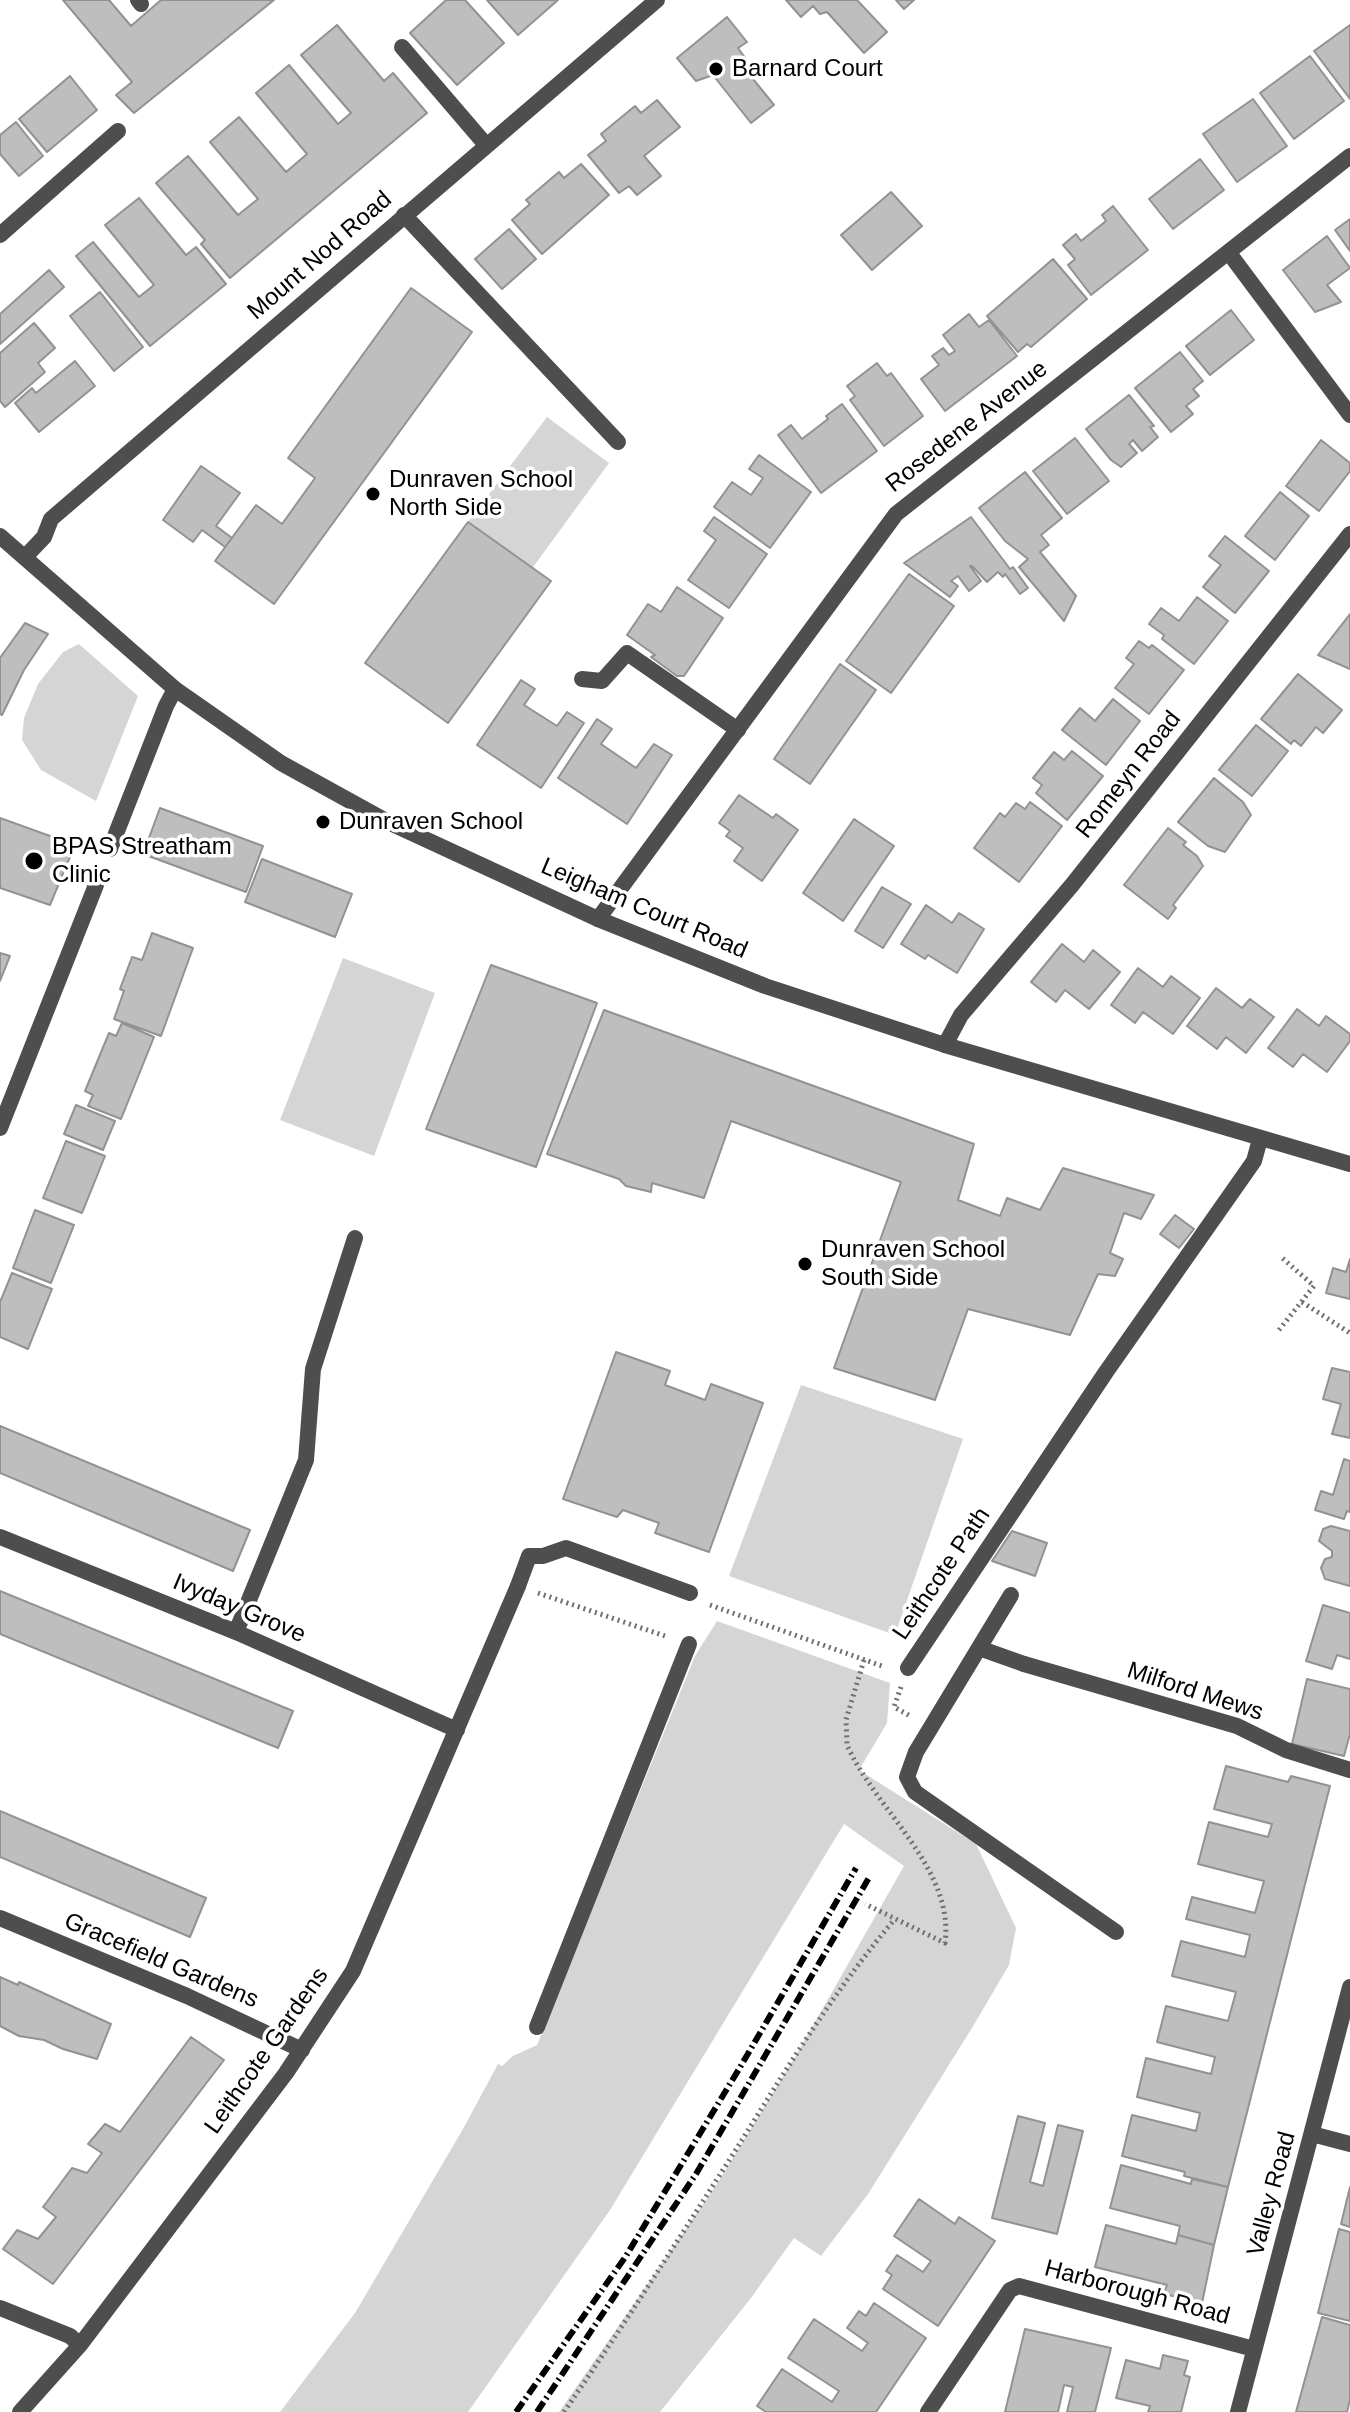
<!DOCTYPE html>
<html>
<head>
<meta charset="utf-8">
<style>
  body { margin:0 }
  canvas { display:block; background:#fff }
</style>
</head>
<body>
<canvas width="1350" height="2412"></canvas>
<script>
const c = document.querySelector('canvas').getContext('2d');
c.lineJoin = 'round';
function paint(path, color) { c.fillStyle = color; c.fill(path, 'evenodd'); }
function strokePath(path, color, width, dash) { c.strokeStyle = color; c.lineWidth = width; c.lineCap = dash ? 'butt' : 'round'; c.setLineDash(dash || []); c.stroke(path); }
function write(font, color, halo, rows, align = 'center') {
  c.font = font + ' Helvetica,sans-serif'; c.lineWidth = 7; c.setLineDash([]); c.textBaseline = 'middle'; c.strokeStyle = halo; c.fillStyle = color; for (const [text, x, y, turn = 0] of rows) {
    c.save(); c.translate(x, y); c.rotate((+turn || 0) * Math.PI / 180); c.textAlign = isNaN(turn) ? turn : align; if (halo) c.strokeText(text, 0, 0); c.fillText(text, 0, 0); c.restore();
  }
}
const green = new Path2D(`
  M 547,417 L 609,463 L 531,570 L 468,522 Z
  M 79,644 L 138,696 L 96,801 L 41,770 L 22,740 L 24,718 L 38,684 L 63,652 Z
  M 343,958 L 435,993 L 374,1156 L 280,1120 Z
  M 801,1385 L 963,1439 L 895,1635 L 729,1576 Z
  M 717,1621 L 890,1683 L 887,1723 L 859,1770 L 976,1844 L 1016,1928 L 1009,1965 L 972,2028 L 868,2194 L 821,2256 L 794,2238 L 751,2298 L 660,2412 L 559,2412 L 717,2184 L 795,2057 L 904,1866 L 844,1824 L 610,2210 L 468,2412 L 280,2412 L 355,2313 L 463,2129 L 498,2064 L 502,2066 L 513,2056 L 537,2045 L 695,1656 Z`);
const building = new Path2D(`
  M 63,0 L 109,0 L 131,26 L 161,0 L 274,0 L 134,113 L 116,95 L 132,82 Z
  M 446,0 L 465,0 L 504,43 L 457,85 L 410,33 Z
  M 487,0 L 558,0 L 518,35 Z
  M 786,0 L 857,0 L 887,32 L 864,53 L 827,12 L 820,14 L 813,6 L 801,17 Z
  M 896,0 L 914,0 L 904,9 Z
  M 727,17 L 747,42 L 738,48 L 746,59 L 741,64 L 774,105 L 751,123 L 713,75 L 696,81 L 677,58 Z
  M 337,25 L 384,81 L 393,73 L 427,113 L 230,278 L 201,244 L 205,240 L 156,183 L 188,156 L 238,215 L 258,199 L 210,142 L 239,117 L 286,172 L 307,154 L 256,93 L 289,65 L 338,124 L 351,113 L 301,55 Z
  M 1350,25 L 1350,99 L 1314,51 Z
  M 1310,56 L 1344,101 L 1294,139 L 1260,93 Z
  M 70,76 L 97,110 L 47,152 L 19,119 Z
  M 1253,99 L 1287,146 L 1237,182 L 1203,134 Z
  M 657,100 L 680,127 L 644,156 L 661,176 L 637,195 L 629,186 L 619,193 L 588,155 L 606,141 L 601,134 L 635,106 L 641,113 Z
  M 16,122 L 43,156 L 19,176 L 0,154 L 0,135 Z
  M 1200,159 L 1224,190 L 1173,229 L 1149,199 Z
  M 581,164 L 609,195 L 542,254 L 512,220 L 530,204 L 526,200 L 559,172 L 564,178 Z
  M 891,192 L 922,226 L 872,270 L 841,235 Z
  M 139,198 L 186,255 L 196,247 L 226,284 L 150,346 L 76,256 L 93,242 L 139,297 L 154,285 L 105,225 Z
  M 1113,206 L 1148,250 L 1091,295 L 1068,265 L 1075,259 L 1063,245 L 1076,234 L 1081,241 L 1106,221 L 1102,215 Z
  M 1350,219 L 1350,251 L 1335,230 Z
  M 509,229 L 536,259 L 502,289 L 475,259 Z
  M 1327,236 L 1350,268 L 1327,285 L 1341,302 L 1315,312 L 1283,270 Z
  M 1053,259 L 1087,299 L 1031,347 L 1027,344 L 1018,352 L 987,316 Z
  M 49,270 L 64,287 L 0,344 L 0,314 Z
  M 411,288 L 472,332 L 274,604 L 215,561 L 256,505 L 282,524 L 315,478 L 288,458 Z
  M 100,292 L 143,347 L 114,371 L 70,316 Z
  M 1231,310 L 1254,340 L 1210,375 L 1186,346 Z
  M 969,314 L 979,327 L 989,320 L 1017,356 L 945,411 L 921,379 L 939,365 L 932,356 L 943,348 L 949,355 L 955,351 L 943,335 Z
  M 34,323 L 55,348 L 38,363 L 45,372 L 5,407 L 0,401 L 0,353 Z
  M 1180,352 L 1203,381 L 1193,389 L 1199,396 L 1186,406 L 1193,414 L 1171,432 L 1135,388 Z
  M 75,361 L 95,386 L 39,432 L 15,403 L 32,388 L 36,393 Z
  M 877,363 L 887,376 L 891,373 L 923,416 L 884,446 L 850,400 L 855,396 L 847,386 Z
  M 1129,395 L 1154,426 L 1150,427 L 1158,437 L 1142,451 L 1133,440 L 1129,444 L 1137,453 L 1121,467 L 1111,460 L 1086,429 Z
  M 842,404 L 877,451 L 821,493 L 778,435 L 791,425 L 802,439 L 828,419 L 826,416 Z
  M 1075,438 L 1109,481 L 1067,514 L 1033,471 Z
  M 1321,440 L 1350,463 L 1350,471 L 1319,511 L 1286,486 Z
  M 759,455 L 811,492 L 770,548 L 714,507 L 732,482 L 751,495 L 763,478 L 749,469 Z
  M 201,466 L 240,493 L 216,526 L 232,538 L 225,547 L 202,530 L 193,542 L 163,520 Z
  M 1025,472 L 1062,518 L 1041,535 L 1049,545 L 1040,552 L 1076,596 L 1064,621 L 1019,567 L 1028,559 L 1005,541 L 979,508 Z
  M 1280,492 L 1309,516 L 1275,560 L 1245,536 Z
  M 714,517 L 767,554 L 729,608 L 688,580 L 716,540 L 704,531 Z
  M 971,517 L 1010,569 L 1013,567 L 1028,588 L 1020,594 L 1005,574 L 1003,577 L 998,572 L 987,582 L 972,566 L 970,566 L 981,581 L 969,591 L 958,576 L 951,581 L 958,586 L 950,597 L 904,563 Z
  M 468,522 L 551,581 L 448,723 L 365,663 Z
  M 1225,536 L 1269,571 L 1235,613 L 1203,587 L 1221,565 L 1209,556 Z
  M 909,574 L 954,606 L 891,693 L 846,661 Z
  M 677,587 L 723,618 L 684,676 L 677,676 L 651,657 L 655,655 L 627,635 L 648,604 L 661,612 Z
  M 1197,597 L 1228,621 L 1194,664 L 1162,639 L 1164,635 L 1149,624 L 1161,608 L 1179,621 Z
  M 1350,614 L 1350,669 L 1318,655 Z
  M 25,623 L 48,634 L 24,670 L 2,715 L 0,714 L 0,658 Z
  M 1139,641 L 1149,648 L 1152,645 L 1184,670 L 1149,714 L 1115,688 L 1134,664 L 1126,658 Z
  M 840,664 L 876,690 L 810,784 L 774,759 Z
  M 1298,674 L 1342,710 L 1323,733 L 1316,727 L 1301,746 L 1294,740 L 1291,744 L 1261,719 Z
  M 521,680 L 535,689 L 524,705 L 557,726 L 567,712 L 584,723 L 541,788 L 477,745 Z
  M 1113,699 L 1140,721 L 1106,765 L 1062,730 L 1080,708 L 1095,721 Z
  M 597,719 L 612,729 L 601,744 L 636,768 L 654,744 L 672,755 L 627,824 L 558,778 Z
  M 1256,725 L 1288,751 L 1252,796 L 1219,770 Z
  M 1072,751 L 1103,776 L 1067,820 L 1036,793 L 1042,785 L 1033,778 L 1054,752 L 1064,760 Z
  M 1214,778 L 1243,802 L 1251,815 L 1225,852 L 1208,846 L 1178,822 Z
  M 739,795 L 773,818 L 776,814 L 798,830 L 762,881 L 734,861 L 743,848 L 726,836 L 730,831 L 719,823 Z
  M 1030,802 L 1062,826 L 1019,882 L 974,848 L 1000,813 L 1005,817 L 1016,803 L 1025,809 Z
  M 160,808 L 263,846 L 246,892 L 143,854 Z
  M 0,818 L 75,845 L 50,905 L 0,888 Z
  M 854,819 L 894,846 L 843,921 L 803,893 Z
  M 1168,828 L 1186,842 L 1183,845 L 1197,856 L 1203,866 L 1173,905 L 1176,908 L 1168,919 L 1124,885 Z
  M 262,859 L 352,894 L 335,937 L 245,902 Z
  M 882,887 L 911,904 L 883,948 L 855,931 Z
  M 926,905 L 952,923 L 959,913 L 984,929 L 957,973 L 928,955 L 925,959 L 901,944 Z
  M 152,933 L 193,948 L 161,1036 L 114,1019 L 124,991 L 120,989 L 132,957 L 142,960 Z
  M 1062,944 L 1084,962 L 1093,950 L 1120,972 L 1089,1009 L 1065,990 L 1056,1002 L 1031,982 Z
  M 0,953 L 10,956 L 0,981 Z
  M 491,965 L 597,1003 L 536,1167 L 426,1129 Z
  M 1138,968 L 1163,987 L 1171,976 L 1200,998 L 1173,1034 L 1143,1012 L 1135,1023 L 1111,1005 Z
  M 1216,988 L 1242,1008 L 1250,999 L 1274,1017 L 1246,1053 L 1226,1037 L 1217,1049 L 1187,1026 Z
  M 1297,1009 L 1319,1026 L 1326,1016 L 1350,1034 L 1350,1041 L 1327,1072 L 1303,1054 L 1293,1067 L 1268,1048 Z
  M 604,1010 L 974,1144 L 958,1200 L 1000,1216 L 1007,1198 L 1040,1210 L 1063,1168 L 1154,1195 L 1141,1219 L 1124,1213 L 1110,1253 L 1123,1259 L 1115,1276 L 1098,1274 L 1070,1335 L 968,1309 L 935,1400 L 834,1368 L 901,1182 L 731,1121 L 704,1198 L 652,1183 L 651,1192 L 626,1186 L 619,1179 L 547,1154 Z
  M 122,1023 L 154,1037 L 121,1119 L 88,1106 L 93,1095 L 85,1091 L 109,1033 L 116,1036 Z
  M 76,1105 L 115,1121 L 103,1150 L 64,1134 Z
  M 66,1141 L 105,1156 L 82,1213 L 43,1198 Z
  M 35,1210 L 74,1225 L 51,1283 L 13,1268 Z
  M 1175,1215 L 1194,1229 L 1179,1248 L 1160,1234 Z
  M 1350,1259 L 1350,1299 L 1326,1293 L 1333,1268 L 1346,1272 Z
  M 12,1273 L 52,1289 L 28,1349 L 0,1337 L 0,1302 Z
  M 616,1352 L 670,1371 L 665,1385 L 705,1400 L 711,1384 L 763,1403 L 709,1552 L 655,1533 L 659,1523 L 623,1510 L 617,1517 L 563,1499 Z
  M 1332,1368 L 1350,1372 L 1350,1438 L 1332,1434 L 1341,1404 L 1323,1399 Z
  M 0,1426 L 250,1530 L 233,1571 L 0,1473 Z
  M 1344,1459 L 1350,1461 L 1350,1512 L 1347,1511 L 1344,1519 L 1315,1510 L 1321,1491 L 1333,1495 Z
  M 1331,1526 L 1350,1531 L 1350,1586 L 1325,1579 L 1321,1568 L 1325,1559 L 1332,1557 L 1332,1551 L 1319,1541 L 1323,1529 Z
  M 1012,1531 L 1047,1543 L 1035,1576 L 992,1561 Z
  M 0,1591 L 293,1711 L 278,1748 L 0,1634 Z
  M 1323,1605 L 1350,1613 L 1350,1659 L 1337,1655 L 1332,1669 L 1306,1661 Z
  M 1307,1679 L 1350,1689 L 1350,1734 L 1344,1756 L 1292,1744 Z
  M 1226,1766 L 1288,1782 L 1291,1776 L 1330,1786 L 1228,2187 L 1184,2176 L 1185,2172 L 1122,2156 L 1132,2115 L 1196,2131 L 1200,2113 L 1137,2097 L 1146,2058 L 1211,2074 L 1215,2057 L 1157,2042 L 1166,2006 L 1228,2021 L 1236,1992 L 1172,1976 L 1181,1941 L 1245,1957 L 1250,1935 L 1186,1919 L 1192,1897 L 1255,1913 L 1264,1881 L 1198,1864 L 1209,1822 L 1268,1837 L 1272,1824 L 1214,1809 Z
  M 0,1811 L 206,1898 L 190,1937 L 0,1857 Z
  M 0,1977 L 18,1985 L 19,1982 L 111,2024 L 97,2059 L 63,2049 L 44,2040 L 19,2036 L 0,2026 Z
  M 191,2037 L 224,2060 L 53,2284 L 3,2249 L 17,2230 L 38,2239 L 56,2217 L 43,2207 L 72,2168 L 87,2173 L 102,2153 L 88,2144 L 105,2124 L 120,2132 Z
  M 1018,2116 L 1045,2123 L 1030,2182 L 1043,2186 L 1058,2125 L 1083,2131 L 1057,2234 L 992,2218 Z
  M 1121,2165 L 1191,2184 L 1192,2179 L 1228,2187 L 1214,2245 L 1178,2235 L 1180,2226 L 1110,2208 Z
  M 1350,2187 L 1350,2227 L 1341,2224 Z
  M 919,2199 L 955,2224 L 959,2217 L 995,2241 L 938,2326 L 883,2289 L 892,2275 L 886,2271 L 897,2255 L 923,2272 L 931,2261 L 894,2236 Z
  M 1106,2225 L 1176,2244 L 1178,2235 L 1214,2245 L 1202,2303 L 1164,2294 L 1167,2285 L 1095,2267 Z
  M 1339,2229 L 1350,2232 L 1350,2321 L 1318,2313 Z
  M 874,2303 L 926,2338 L 876,2412 L 766,2412 L 757,2406 L 782,2369 L 832,2402 L 839,2391 L 788,2358 L 814,2319 L 862,2351 L 868,2343 L 847,2328 L 859,2311 L 866,2316 Z
  M 1322,2317 L 1350,2325 L 1350,2400 L 1347,2412 L 1296,2412 Z
  M 1025,2329 L 1111,2348 L 1095,2412 L 1067,2412 L 1073,2387 L 1064,2385 L 1058,2412 L 1005,2412 Z
  M 1163,2355 L 1188,2361 L 1184,2375 L 1190,2377 L 1181,2412 L 1148,2412 L 1150,2406 L 1116,2398 L 1126,2360 L 1160,2369 Z`);
const path = new Path2D(`
  M 1302,1302 L 1350,1333
  M 1279,1330 L 1314,1286 L 1280,1256
  M 538,1593 L 668,1637
  M 710,1605 L 885,1667
  M 864,1660 L 846,1720 L 847,1745 C 875,1809 955,1869 945,1943 L 865,1904
  M 901,1687 L 894,1707 L 912,1717
  M 564,2412 C 624,2325 680,2237 737,2148 C 785,2071 836,1988 895,1919`);
const service = new Path2D(`
  M 402,47 L 486,145
  M 404,215 L 618,442
  M 582,679 L 602,681 L 627,653 L 738,730
  M 518,1586 L 529,1556 L 543,1556 L 566,1548 L 690,1593
  M 1011,1595 L 916,1752 L 907,1777 L 915,1792 L 1116,1932
  M 979,1648 L 1024,1664
  M 537,2027 L 689,1644`);
const minor = new Path2D(`
  M 138,0 L 141,4
  M 0,235 L 118,131
  M 1229,253 L 1350,415
  M 25,557 L 44,537 L 51,519 L 657,0
  M 110,849 L 166,706 L 175,689
  M 598,919 L 896,514 L 1350,156
  M 945,1045 L 961,1015 L 1072,885 L 1350,534
  M 0,1128 L 96,885
  M 0,1537 L 236,1632 L 457,1730
  M 236,1632 L 306,1460 L 313,1369 L 355,1238
  M 1024,1664 L 1237,1726 L 1286,1750 L 1350,1770
  M 908,1668 L 1106,1372 L 1254,1161 L 1260,1139
  M 0,1918 L 187,1996 L 302,2050
  M 1312,2134 L 1350,2144
  M 0,2308 L 70,2336 L 80,2345
  M 20,2412 L 80,2345 L 286,2073 L 353,1971 L 518,1586
  M 928,2412 L 1010,2290 L 1019,2286 L 1254,2349
  M 1238,2412 L 1350,1987`);
const tertiary = new Path2D(`
  M 0,536 L 175,689 L 281,763 L 388,822 L 598,919 L 765,986 L 945,1045 L 1350,1164`);
const rail = new Path2D(`
  M 516,2412 L 626,2256 L 742,2064 L 856,1868
  M 537,2412 L 696,2174 L 870,1876`);
const markers = [
  [716,69,8,"#000"],
  [373,494,8,"#000"],
  [323,822,8,"#000"],
  [34,861,10,"#000"],
  [805,1264,8,"#000"]
];
const poiNames = [
  ["Barnard Court",732,69],
  ["Dunraven School",389,480],
  ["North Side",389,508],
  ["Dunraven School",339,822],
  ["BPAS Streatham",52,847],
  ["Clinic",52,875],
  ["Dunraven School",821,1250],
  ["South Side",821,1278]
];
const streetNames = [
  ["Mount Nod Road",320,256,-41],
  ["Rosedene Avenue",967,427,-38],
  ["Romeyn Road",1129,775,-52],
  ["Leigham Court Road",644,909,23],
  ["Leithcote Path",942,1574,-56],
  ["Ivyday Grove",239,1609,23],
  ["Milford Mews",1195,1692,18],
  ["Gracefield Gardens",161,1961,23],
  ["Leithcote Gardens",267,2051,-55],
  ["Valley Road",1272,2194,-75],
  ["Harborough Road",1137,2293,15]
];
paint(green, '#d5d5d5');
paint(building, '#bebebe');
strokePath(building, '#929292', 2);
strokePath(path, '#707070', 5, [2, 4]);
strokePath(service, '#4e4e4e', 16);
strokePath(minor, '#4e4e4e', 16);
strokePath(tertiary, '#4e4e4e', 16);
strokePath(rail, '#000', 6, [12, 4, 2, 4]);
for (const [x, y, r, color] of markers) { const dot = new Path2D(); dot.arc(x, y, r, 0, 2 * Math.PI); c.fillStyle = color; c.fill(dot); strokePath(dot, '#fff', 3); }
write('24px', '#000', '#fff', poiNames, 'left');
write('24px', '#000', '#fff', streetNames);
</script>
</body>
</html>
